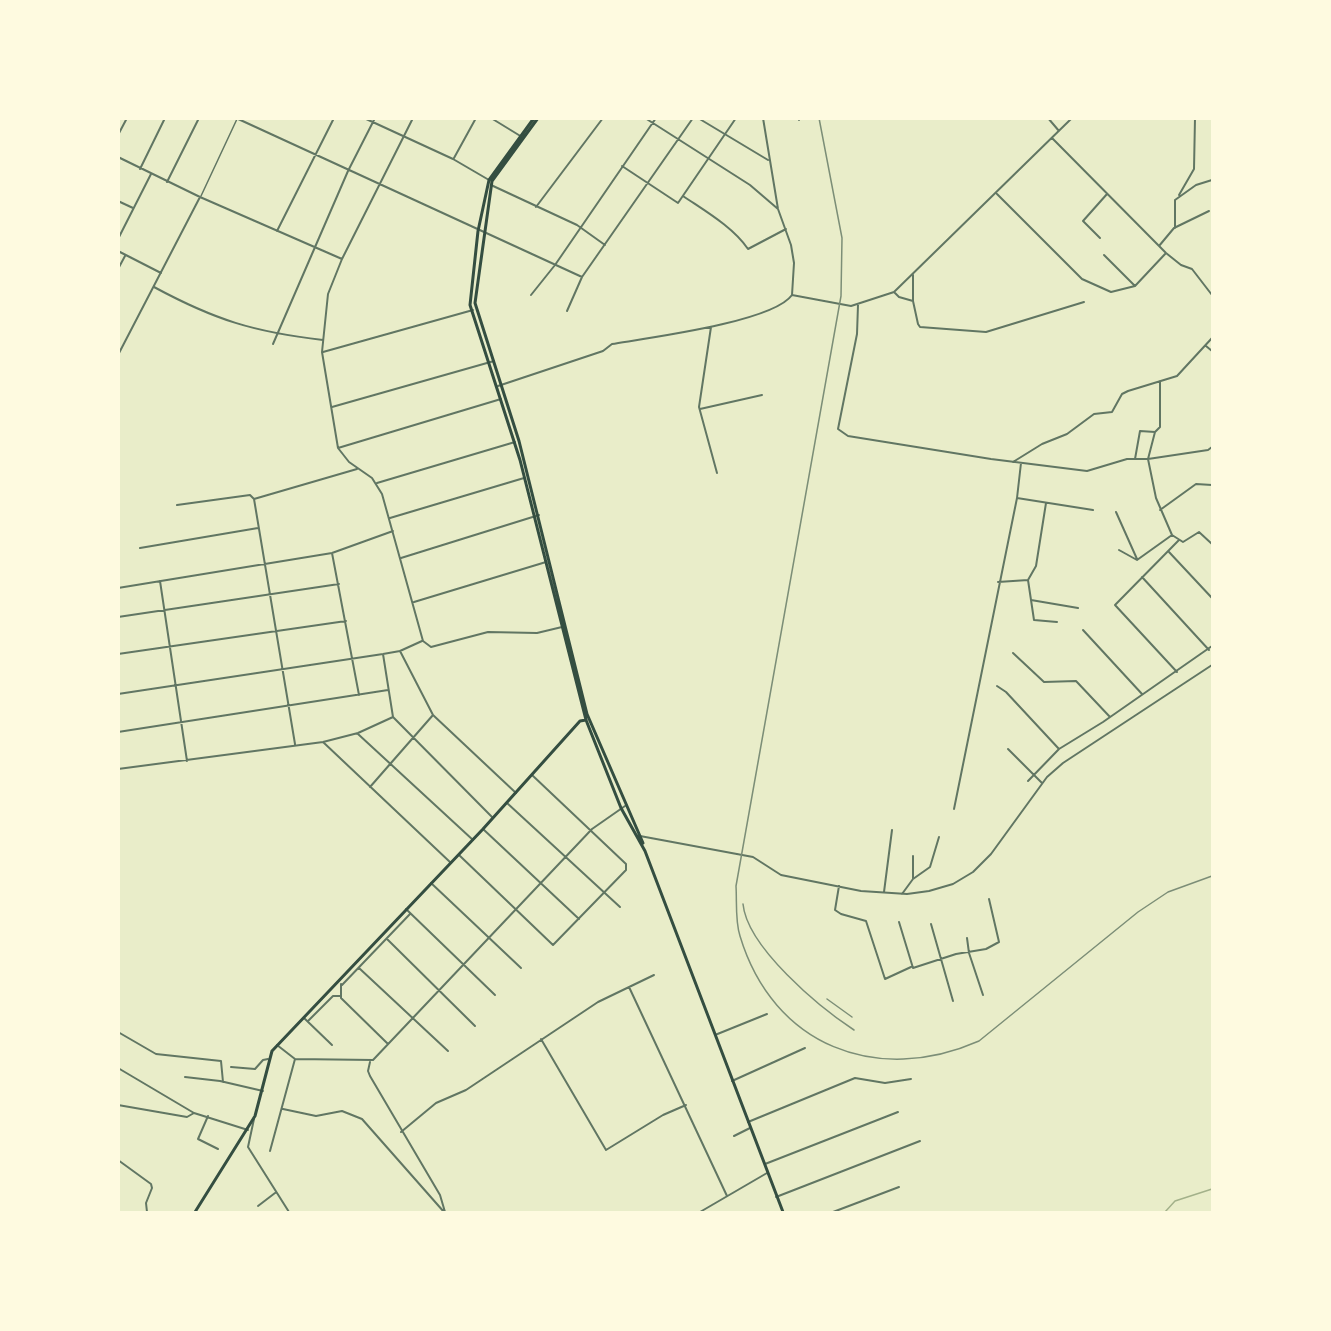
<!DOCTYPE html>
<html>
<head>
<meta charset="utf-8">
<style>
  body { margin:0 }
  #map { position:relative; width:1331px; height:1331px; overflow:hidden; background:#e9edc9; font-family:"Alegreya Sans",sans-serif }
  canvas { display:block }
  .frame { position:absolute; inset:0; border:120px solid #fefae0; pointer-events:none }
</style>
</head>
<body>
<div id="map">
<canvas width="1331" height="1331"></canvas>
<div class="frame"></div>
</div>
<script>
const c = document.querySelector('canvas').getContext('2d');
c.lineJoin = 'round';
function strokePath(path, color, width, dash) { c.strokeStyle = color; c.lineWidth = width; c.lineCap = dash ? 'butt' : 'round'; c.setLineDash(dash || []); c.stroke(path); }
const stream = new Path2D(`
  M 1165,1212 L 1175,1201 L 1212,1189`);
const pedestrian = new Path2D(`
  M 201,196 L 237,119`);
const minor = new Path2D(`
  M 236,118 L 582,277
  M 364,118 L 453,159 L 489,180
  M 413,118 L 342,259 L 328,294 L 322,352 L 338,448 L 349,462 L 372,478 L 382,494 L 423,641
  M 491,118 L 522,137
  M 645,118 L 750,185 L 778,209
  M 698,118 L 768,160
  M 763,118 L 778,209 L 791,245 L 794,263 L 792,295
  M 799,118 L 799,120
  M 1048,118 L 1059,131
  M 118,135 L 127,118
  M 1052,138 L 1166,253 L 1181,265 L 1192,269 L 1212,295
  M 118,157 L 200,197 L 342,259
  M 454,158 L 476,118
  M 622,166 L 678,203 L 736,118
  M 140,169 L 165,118
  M 167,182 L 199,118
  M 491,185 L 577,225 L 605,245
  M 997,194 L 1082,279 L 1111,292 L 1135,286 L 1166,253
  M 1179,195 L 1194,169 L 1195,118
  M 683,196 C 705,211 733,227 748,249 L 786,229
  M 118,201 L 133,208
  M 536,207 L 603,118
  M 1175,228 L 1175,200 L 1196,185 L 1212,180
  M 277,231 L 334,118
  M 1100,238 L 1083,221 L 1107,194
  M 118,239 L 151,174
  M 1159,246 L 1174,228 L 1209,211
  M 118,251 L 161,273
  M 1104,255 L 1135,286
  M 118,269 L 125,256
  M 913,275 L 913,301 L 918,324 L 920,327 L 986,332 L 1084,302
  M 154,287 C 215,320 254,332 323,340
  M 894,292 L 899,297 L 913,301
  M 531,295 L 555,265 L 656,118
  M 792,295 L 851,306 L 894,292 L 1072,118
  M 858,305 L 857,334 L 838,429 L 848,436 L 991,459 L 1087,471 L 1127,459 L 1148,459 L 1155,432 L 1160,427 L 1160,381
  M 567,311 L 582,277 L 693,118
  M 711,327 L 699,407 L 717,473
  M 273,344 L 348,171 L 375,118
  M 1206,346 L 1212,351
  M 323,352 L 473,310
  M 118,355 L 200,197
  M 498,386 L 603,351 L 612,344 C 648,338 773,322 792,295
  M 332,407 L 494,361
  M 700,409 L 762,395
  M 338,448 L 501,399
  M 1135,459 L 1140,431 L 1155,432
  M 1013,462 L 1042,444 L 1067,434 L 1094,414 L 1112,412 L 1122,394 L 1128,391 L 1177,376 L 1212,338
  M 377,483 L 515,442
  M 1017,498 L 1093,510
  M 254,499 L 295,744
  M 177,505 L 250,495 L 254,499 L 357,469
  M 1160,510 L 1196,484 L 1212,485
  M 1116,512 L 1137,559
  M 390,518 L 524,478
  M 1172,535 L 1183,542 L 1199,532 L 1212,544
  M 140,548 L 258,528
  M 1119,550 L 1137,560 L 1172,535 L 1156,498 L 1148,459 L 1208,450 L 1212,447
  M 1169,552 L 1212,598
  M 332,553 L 359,695
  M 401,558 L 539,515
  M 1142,577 L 1209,650
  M 1028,580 L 1036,566 L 1046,503
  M 160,581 L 187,761
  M 998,582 L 1028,580 L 1034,620 L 1057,622
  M 118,588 L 332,553 L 393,531
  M 1031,600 L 1078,608
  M 414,602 L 546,562
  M 118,617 L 339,584
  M 1083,630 L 1142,694
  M 423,641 L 431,647 L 488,632 L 537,633 L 562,627
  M 400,651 L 433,715 L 516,793
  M 1013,653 L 1044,682 L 1076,681 L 1110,717
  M 118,654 L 346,621
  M 383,654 L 393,717 L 493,818
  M 1177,672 L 1115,605 L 1179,540
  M 997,686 L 1006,692 L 1059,749
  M 118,694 L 383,654 L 400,651 L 422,641
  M 118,732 L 388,690
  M 358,734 L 473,840
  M 323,742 L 451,863
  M 1008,749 L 1042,783
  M 118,769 L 323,742 L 358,733 L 393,717
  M 1028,781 L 1059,749 L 1103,722 L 1212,646
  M 370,787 L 433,715
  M 507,803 L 620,907
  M 954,809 L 1017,498 L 1021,463
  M 483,829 L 579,919
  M 640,836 L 753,857 L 781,875 L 861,891 L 907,894 L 929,891 L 953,884 L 973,872 L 991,854 L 1047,777 L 1063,763 L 1212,665
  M 459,855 L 553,945 L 626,870 L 626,864 L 532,775
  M 913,879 L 913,856
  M 431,883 L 521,968
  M 839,886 L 835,910 L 841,914 L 866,921 L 885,979 L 911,967
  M 884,892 L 892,830
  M 902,894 L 913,879 L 930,867 L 939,837
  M 406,909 L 495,995
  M 899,922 L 913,968 L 956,954 L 986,949 L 999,942 L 989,899
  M 931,924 L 953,1001
  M 967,938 L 969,953 L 983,995
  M 387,939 L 475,1026
  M 359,968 L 448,1051
  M 341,984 L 341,998 L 388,1044
  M 342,985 L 410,914
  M 629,987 L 727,1196
  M 304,1018 L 332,1045
  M 308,1021 L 333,996 L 340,996
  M 118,1032 L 156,1054 L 221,1061 L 223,1082
  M 715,1035 L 767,1014
  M 541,1039 L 606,1150 L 663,1115 L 686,1105
  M 295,1059 L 373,1060 L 592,829 L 625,806
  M 370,1062 L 368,1071 L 370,1076 L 440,1195 L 445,1212
  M 231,1067 L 255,1069 L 263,1060 L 268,1059
  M 118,1068 L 194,1113
  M 185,1077 L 220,1081 L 263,1091
  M 732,1081 L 805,1048
  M 118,1105 L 187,1117 L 194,1113 L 248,1130
  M 283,1109 L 316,1116 L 342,1111 L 362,1119 L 444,1212
  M 208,1116 L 198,1139 L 218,1149
  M 254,1119 L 248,1147 L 289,1212
  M 748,1122 L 855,1078 L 885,1083 L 911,1079
  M 401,1132 L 436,1103 L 466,1090 L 598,1002 L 654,975
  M 734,1136 L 750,1128
  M 270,1151 L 295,1059 L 277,1045
  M 118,1160 L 151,1184 L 152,1188 L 146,1203 L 147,1212
  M 765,1164 L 898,1112
  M 776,1197 L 920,1141
  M 258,1206 L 275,1193
  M 700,1212 L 767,1173
  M 833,1212 L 899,1187`);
const secondary = new Path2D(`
  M 534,118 L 489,180 L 478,231 L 470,305 L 520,460 L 586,720 L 621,808 L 645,851 L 783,1212
  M 538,118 L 492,181 L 475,303 L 519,441 L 587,714 L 643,843
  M 195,1212 L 255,1116 L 272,1051 L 483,829 L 580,721 L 586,720`);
const rail = new Path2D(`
  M 819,118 L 842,238 L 841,296 L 736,886 C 737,902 735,921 740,936 C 773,1046 877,1086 979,1041 L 1138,912 L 1168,892 L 1212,876
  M 743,904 C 747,947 819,1007 854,1030
  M 827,999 L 852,1017`);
strokePath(stream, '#a3b18a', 1.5);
strokePath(pedestrian, '#617663', 1.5);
strokePath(minor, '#617663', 2);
strokePath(secondary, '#344e41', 3);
strokePath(rail, '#7c8e77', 1.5);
</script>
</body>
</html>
